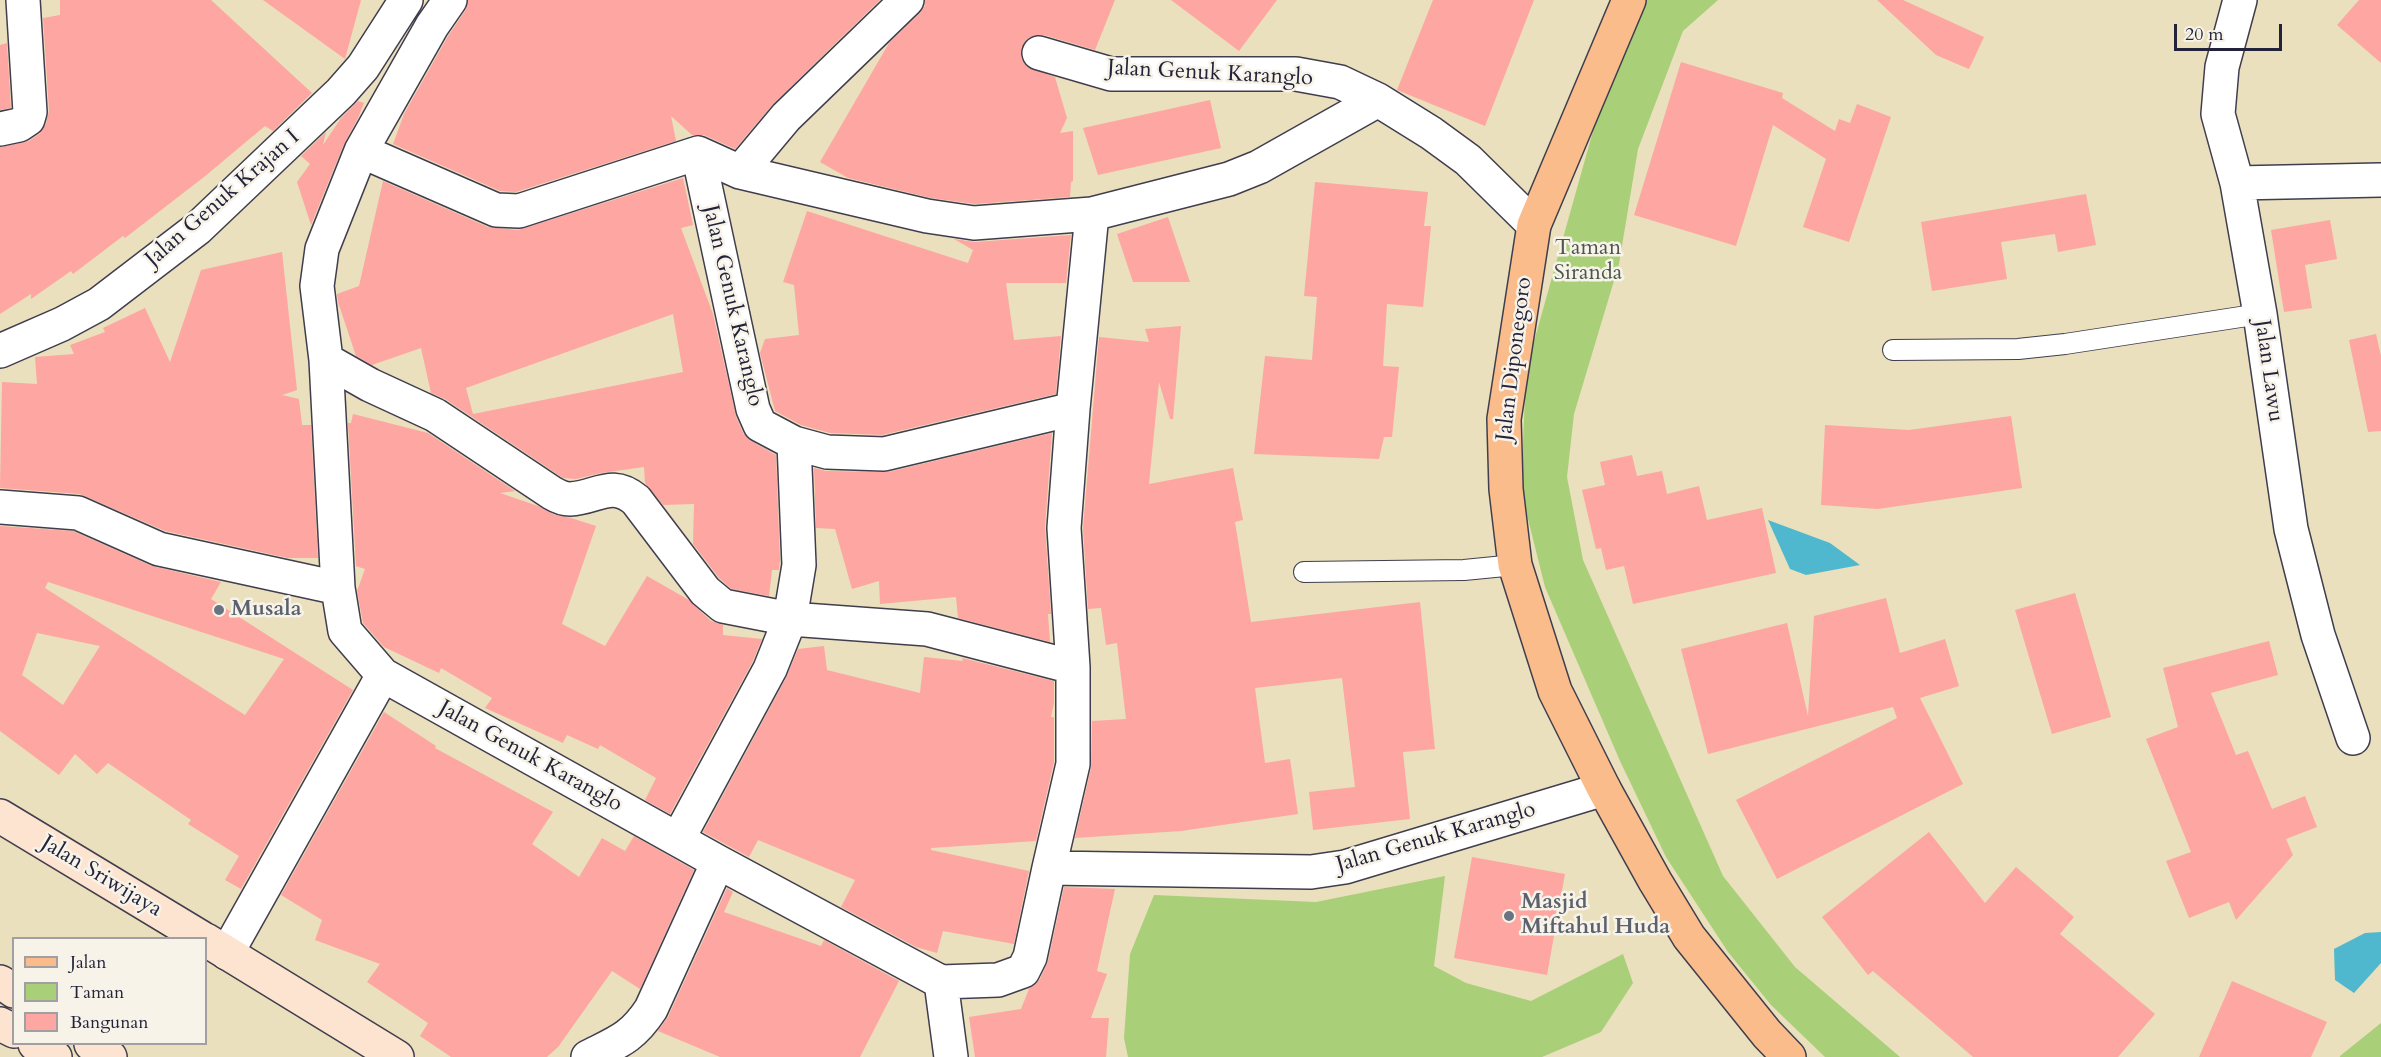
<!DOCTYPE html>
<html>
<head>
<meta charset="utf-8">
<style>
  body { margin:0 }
  #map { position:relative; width:2381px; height:1057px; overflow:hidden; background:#eae0bd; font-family:Cardo,serif }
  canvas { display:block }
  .legend { position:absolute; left:12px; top:937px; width:195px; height:108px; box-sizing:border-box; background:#f7f3e8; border:2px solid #a29fa3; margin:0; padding:8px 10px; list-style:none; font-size:18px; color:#22223b }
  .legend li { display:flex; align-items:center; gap:12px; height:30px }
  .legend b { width:30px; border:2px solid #a29fa3 }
  .scale { position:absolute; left:2174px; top:24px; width:108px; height:27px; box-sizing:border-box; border:3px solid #22223b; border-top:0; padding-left:8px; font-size:18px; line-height:21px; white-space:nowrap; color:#22223b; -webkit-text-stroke:4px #f7f3e8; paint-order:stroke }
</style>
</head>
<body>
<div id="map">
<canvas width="2381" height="1057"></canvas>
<ul class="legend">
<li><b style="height:8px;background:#f9bc8a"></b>Jalan</li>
<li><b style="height:16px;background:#a9cf79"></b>Taman</li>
<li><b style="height:16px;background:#fda6a2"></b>Bangunan</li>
</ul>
<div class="scale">20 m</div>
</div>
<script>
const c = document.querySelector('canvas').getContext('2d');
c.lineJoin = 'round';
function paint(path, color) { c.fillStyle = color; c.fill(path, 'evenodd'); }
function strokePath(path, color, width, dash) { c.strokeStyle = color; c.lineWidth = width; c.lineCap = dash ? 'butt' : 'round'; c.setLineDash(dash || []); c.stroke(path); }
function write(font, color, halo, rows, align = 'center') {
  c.font = font + ' Cardo,serif'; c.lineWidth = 5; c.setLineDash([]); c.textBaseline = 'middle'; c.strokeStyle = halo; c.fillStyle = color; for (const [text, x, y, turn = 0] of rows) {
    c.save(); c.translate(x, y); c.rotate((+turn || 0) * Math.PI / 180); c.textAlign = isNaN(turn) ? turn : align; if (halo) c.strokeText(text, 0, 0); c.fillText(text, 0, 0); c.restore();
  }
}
const green = new Path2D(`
  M 1643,0 L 1718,0 L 1683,31 L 1638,149 L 1619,264 L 1574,414 L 1567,477 L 1583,560 L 1723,876 L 1795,967 L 1900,1057 L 1825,1057 L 1771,1005 L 1728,952 L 1666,857 L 1620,761 L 1545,587 L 1521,491 L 1526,370 L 1611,67 Z
  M 1445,876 L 1434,966 L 1466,983 L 1531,1001 L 1623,954 L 1633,983 L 1601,1032 L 1542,1057 L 1128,1057 L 1124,1038 L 1130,954 L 1154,895 L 1316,902 Z
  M 2381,1023 L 2381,1057 L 2340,1057 L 2340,1056 Z`);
const water = new Path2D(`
  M 1768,520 L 1830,543 L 1860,565 L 1806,575 L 1790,569 Z
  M 2381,932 L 2381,963 L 2354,993 L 2335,980 L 2334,949 L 2365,933 Z`);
const building = new Path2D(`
  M 60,0 L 211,0 L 312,93 L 273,131 L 265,126 L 204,177 L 125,238 L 123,236 L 73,274 L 71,271 L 31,299 L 31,294 L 0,314 L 0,147 L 29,141 L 39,134 L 46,124 L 49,111 L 43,18 L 60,15 Z
  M 263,0 L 361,0 L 345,59 Z
  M 468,0 L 880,0 L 773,104 L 735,149 L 704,135 L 692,135 L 671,116 L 676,141 L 516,192 L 500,191 L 393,144 L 404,114 L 448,36 L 465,11 Z
  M 925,0 L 1115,0 L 1095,50 L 1044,35 L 1035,35 L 1027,39 L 1021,48 L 1021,58 L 1026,66 L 1055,77 L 1067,118 L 1060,133 L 1073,131 L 1073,181 L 1071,182 L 1070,197 L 975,204 L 931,198 L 848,178 L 820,162 L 889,43 L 920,13 L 925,6 Z
  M 1171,0 L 1277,0 L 1239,51 Z
  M 1433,0 L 1534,0 L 1485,126 L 1397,90 Z
  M 1877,0 L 1903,0 L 1984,37 L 1969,69 L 1936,55 Z
  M 2359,0 L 2381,0 L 2381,63 L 2337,25 Z
  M 7,43 L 11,108 L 0,110 L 0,45 Z
  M 1681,62 L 1783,93 L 1782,98 L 1835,131 L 1839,119 L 1850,123 L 1857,104 L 1891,117 L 1849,242 L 1803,227 L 1826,159 L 1773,125 L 1736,246 L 1634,215 Z
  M 1210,100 L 1221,148 L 1098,175 L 1083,128 Z
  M 358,101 L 364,103 L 358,118 L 344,144 L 311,225 L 297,182 L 310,164 L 301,156 L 326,132 L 323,145 L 341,118 Z
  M 683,178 L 693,225 L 681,228 L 713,314 L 736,416 L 743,433 L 751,441 L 776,455 L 780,560 L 779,570 L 772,570 L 769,596 L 731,589 L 719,578 L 693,544 L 694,504 L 663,505 L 645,483 L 644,467 L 601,473 L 576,479 L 563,478 L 445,399 L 431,393 L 421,348 L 372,365 L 356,356 L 338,302 L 337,294 L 359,286 L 383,181 L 488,227 L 518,230 ZM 673,314 L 683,372 L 473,414 L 466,388 Z
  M 1315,182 L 1428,192 L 1424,226 L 1431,226 L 1423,307 L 1387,304 L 1383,366 L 1399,367 L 1392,437 L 1384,437 L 1379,459 L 1254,454 L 1265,356 L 1312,360 L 1317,297 L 1304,296 Z
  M 2086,194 L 2096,245 L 2058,252 L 2055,234 L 2001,242 L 2007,279 L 1932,291 L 1921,222 Z
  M 807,211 L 968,263 L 973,250 L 954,239 L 975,242 L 1071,235 L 1066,283 L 1006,283 L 1014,340 L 1061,336 L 1056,394 L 882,435 L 830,433 L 801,425 L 775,411 L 760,353 L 765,339 L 799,335 L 794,285 L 783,282 Z
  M 1168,217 L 1190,282 L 1133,282 L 1117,234 Z
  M 2330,220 L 2337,259 L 2305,265 L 2312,308 L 2284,312 L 2271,230 Z
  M 282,252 L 297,390 L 282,395 L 299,399 L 302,425 L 311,425 L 318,558 L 288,558 L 165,531 L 80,494 L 0,488 L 2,382 L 37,384 L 35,357 L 74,354 L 70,345 L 105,332 L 103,328 L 145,308 L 170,362 L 201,270 Z
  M 1181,326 L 1173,419 L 1170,419 L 1159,382 L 1149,484 L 1233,468 L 1243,520 L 1235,522 L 1251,622 L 1420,602 L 1435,749 L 1403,752 L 1410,819 L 1313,830 L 1309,792 L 1355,787 L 1342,678 L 1255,688 L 1265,763 L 1290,759 L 1298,814 L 1181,831 L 1075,838 L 1091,768 L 1092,721 L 1126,719 L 1117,643 L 1106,645 L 1101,608 L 1088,609 L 1083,528 L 1099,337 L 1149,342 L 1145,329 Z
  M 2376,334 L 2381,356 L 2381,431 L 2368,432 L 2349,340 Z
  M 353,414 L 428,433 L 515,491 L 500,493 L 538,506 L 555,515 L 571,518 L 596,526 L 562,624 L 605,646 L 647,576 L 689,600 L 711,621 L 723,625 L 723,635 L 762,639 L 753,661 L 670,814 L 645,800 L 656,778 L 600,745 L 598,749 L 567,735 L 563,743 L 485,708 L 492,698 L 441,668 L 439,673 L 384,647 L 363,623 L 357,591 L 365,569 L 356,566 L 348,423 L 351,423 Z
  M 2011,416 L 2022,488 L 1878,509 L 1821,505 L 1825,425 L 1909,430 Z
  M 1052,433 L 1045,527 L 1051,614 L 1048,614 L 1050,642 L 958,618 L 956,597 L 880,604 L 879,581 L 852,589 L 835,529 L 816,528 L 814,468 L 826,471 L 888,472 Z
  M 1632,455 L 1637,476 L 1662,471 L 1667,494 L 1699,486 L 1707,520 L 1762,508 L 1776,573 L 1633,604 L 1624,566 L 1606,570 L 1601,548 L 1596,549 L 1582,490 L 1605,485 L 1600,462 Z
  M 0,526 L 73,531 L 152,566 L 221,582 L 211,599 L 353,690 L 241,889 L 225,880 L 239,856 L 188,824 L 191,820 L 108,763 L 97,774 L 75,754 L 59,775 L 0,731 ZM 48,582 L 284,659 L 245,715 L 45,588 ZM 37,633 L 100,646 L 63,705 L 22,675 Z
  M 2075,593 L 2111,717 L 2052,734 L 2015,610 Z
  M 1886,598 L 1900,653 L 1945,639 L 1959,686 L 1920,698 L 1963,784 L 1777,879 L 1736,800 L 1897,718 L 1893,707 L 1708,754 L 1681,649 L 1787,623 L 1808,716 L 1814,616 Z
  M 2269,641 L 2278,675 L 2211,693 L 2236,755 L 2248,751 L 2272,809 L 2305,796 L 2317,827 L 2286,839 L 2293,855 L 2236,920 L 2229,902 L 2189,918 L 2166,861 L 2191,852 L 2146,739 L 2178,727 L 2163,668 Z
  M 824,646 L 827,670 L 920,693 L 924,657 L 963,661 L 962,658 L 1054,681 L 1054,703 L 1051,717 L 1054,717 L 1054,762 L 1036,841 L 931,848 L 931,850 L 1029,871 L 1014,944 L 943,931 L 937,953 L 916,947 L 841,907 L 855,880 L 758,840 L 749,857 L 703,832 L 786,678 L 798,649 Z
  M 384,712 L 436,746 L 435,748 L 553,812 L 532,844 L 579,877 L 602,838 L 625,851 L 634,836 L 694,870 L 640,989 L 612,971 L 558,1047 L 547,1057 L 451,1057 L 420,1036 L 428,1023 L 367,982 L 380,964 L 315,940 L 322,920 L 281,895 Z
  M 1929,832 L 1985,903 L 2016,867 L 2074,917 L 2060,934 L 2155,1014 L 2118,1057 L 1973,1057 L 1873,971 L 1868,975 L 1822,917 Z
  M 1472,857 L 1565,874 L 1547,975 L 1454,958 Z
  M 1064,887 L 1115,889 L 1097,971 L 1107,974 L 1091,1018 L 1109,1018 L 1106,1057 L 975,1057 L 969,1017 L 1021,1009 L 1029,989 L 1040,979 L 1048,961 Z
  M 727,888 L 733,892 L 724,912 L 821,946 L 824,940 L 899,981 L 860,1057 L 720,1057 L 658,1031 L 668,1017 Z
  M 2232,981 L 2327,1022 L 2311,1057 L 2199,1057 Z`);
const service = new Path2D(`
  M 1893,350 L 2018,349 L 2065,344 L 2260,314
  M 1304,572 L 1464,570 L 1515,565`);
const minor = new Path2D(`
  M 450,0 L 432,26 L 361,151 L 322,249 L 317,286 L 326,360 L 338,588 L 345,631 L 383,675 L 718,862 L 941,982 L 998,980 L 1023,971 L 1030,957 L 1049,868 L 1311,872 L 1345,867 L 1604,789
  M 2240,0 L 2222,67 L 2218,114 L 2237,183 L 2260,314 L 2291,529 L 2318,635 L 2353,738
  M 1039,53 L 1111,74 L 1296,74 L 1340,82 L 1378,100 L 1431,133 L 1468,160 L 1534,225
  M 0,129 L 19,125 L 28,119 L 30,112 L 23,0
  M 361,151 L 496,210 L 519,211 L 698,153 L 740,172 L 927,216 L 974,223 L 1092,214 L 1229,179 L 1259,167 L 1378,100
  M 698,153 L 753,409 L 760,425 L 794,443 L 827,452 L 884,454 L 1073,409
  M 740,172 L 786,117 L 907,0
  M 2237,183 L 2381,180
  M 0,351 L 62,324 L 99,304 L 197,229 L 341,92 L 363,67 L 406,0
  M 326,360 L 370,385 L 435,415 L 552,493 C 557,496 564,499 570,499 C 597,498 611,479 636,500 L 705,591 L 723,606 L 790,619 L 927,629 L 1073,667
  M 0,507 L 78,513 L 159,549 L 338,588
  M 678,839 L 770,669 L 790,619 L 799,565 L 794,443
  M 1049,868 L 1073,764 L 1073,667 L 1064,528 L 1073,409 L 1092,214
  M 227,953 L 383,675
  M 941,982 L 951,1057
  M 588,1057 C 618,1042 632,1038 651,1009 L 718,862`);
const secondary = new Path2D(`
  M 0,816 L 202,938
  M 206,940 L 397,1057
  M 0,982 L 14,991
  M 0,1024 L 14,1031
  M 35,1044 L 55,1057
  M 91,1044 L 110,1057`);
const primary = new Path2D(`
  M 1629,0 L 1534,225 L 1504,419 L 1506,489 L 1515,565 L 1555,691 L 1604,789 L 1655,881 L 1689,937 L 1767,1034 L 1789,1057`);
const markers = [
  [219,610,6,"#6b7280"],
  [1509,916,6,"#6b7280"]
];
const streetNames = [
  ["Jalan Genuk Karanglo",1210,74,3],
  ["Jalan Genuk Krajan I",223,199,-41],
  ["Jalan Genuk Karanglo",732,306,77],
  ["Jalan Diponegoro",1515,359,-83],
  ["Jalan Lawu",2268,371,82],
  ["Jalan Genuk Karanglo",530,757,29],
  ["Jalan Genuk Karanglo",1436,838,-16],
  ["Jalan Sriwijaya",101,877,31]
];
const parkNames = [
  ["Taman",1588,249],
  ["Siranda",1588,274]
];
const worshipNames = [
  ["Musala",231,610],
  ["Masjid",1521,903],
  ["Miftahul Huda",1521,928]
];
paint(green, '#a9cf79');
paint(water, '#50b8ce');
paint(building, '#fda6a2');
strokePath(service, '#403e4e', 22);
strokePath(minor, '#403e4e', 36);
strokePath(secondary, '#403e4e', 36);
strokePath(primary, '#403e4e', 36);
strokePath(service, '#fff', 20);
strokePath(minor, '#fff', 33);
strokePath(secondary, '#fde4d0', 33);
strokePath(primary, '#f9bc8a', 33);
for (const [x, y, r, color] of markers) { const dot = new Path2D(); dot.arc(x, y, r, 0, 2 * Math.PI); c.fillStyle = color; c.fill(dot); strokePath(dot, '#f7f3e8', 2); }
write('22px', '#22223b', '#f7f3e8', streetNames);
write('22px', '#4a564e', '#f7f3e8', parkNames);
write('bold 22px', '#5b616d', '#f7f3e8', worshipNames, 'left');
</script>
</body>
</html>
